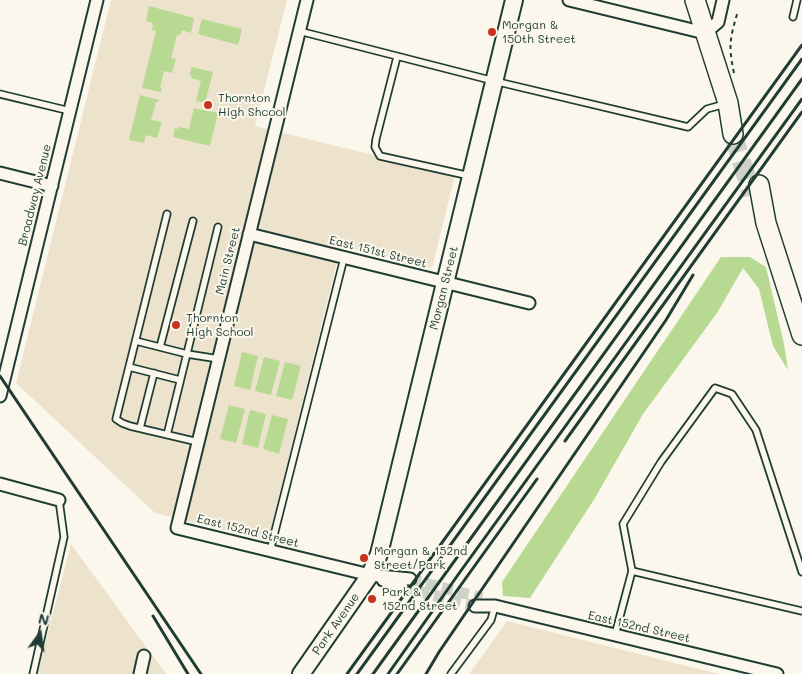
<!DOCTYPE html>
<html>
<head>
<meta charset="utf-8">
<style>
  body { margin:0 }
  #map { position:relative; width:802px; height:674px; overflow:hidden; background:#fbf7ec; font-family:Mali,sans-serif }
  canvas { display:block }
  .north { position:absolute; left:15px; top:609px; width:50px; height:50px; -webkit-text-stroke:4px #fbf7ec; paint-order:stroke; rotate:14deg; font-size:14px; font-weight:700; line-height:20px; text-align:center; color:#1f3d34 }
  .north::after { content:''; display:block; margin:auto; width:18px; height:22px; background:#1f3d34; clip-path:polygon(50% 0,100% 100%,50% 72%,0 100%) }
</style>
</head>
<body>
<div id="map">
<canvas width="802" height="674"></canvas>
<div class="north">N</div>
</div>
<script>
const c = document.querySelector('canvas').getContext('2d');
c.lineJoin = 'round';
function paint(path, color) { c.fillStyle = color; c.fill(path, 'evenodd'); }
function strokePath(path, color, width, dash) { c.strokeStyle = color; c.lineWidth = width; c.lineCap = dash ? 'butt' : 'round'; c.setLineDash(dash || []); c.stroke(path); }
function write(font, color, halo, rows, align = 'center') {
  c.font = font + ' Mali,sans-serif'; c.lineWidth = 4; c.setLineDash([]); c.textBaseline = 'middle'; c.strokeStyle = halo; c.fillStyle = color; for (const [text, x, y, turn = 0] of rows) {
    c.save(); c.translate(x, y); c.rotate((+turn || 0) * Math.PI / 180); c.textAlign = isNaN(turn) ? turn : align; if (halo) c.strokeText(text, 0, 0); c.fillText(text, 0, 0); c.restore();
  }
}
const built = new Path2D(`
  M 111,0 L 287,0 L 255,126 L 455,175 L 432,268 L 341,246 L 268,541 L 155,513 L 16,383 Z
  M 71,544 L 166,674 L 37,674 Z
  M 507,621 L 715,673 L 720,674 L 469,674 Z`);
const green = new Path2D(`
  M 149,6 L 194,18 L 191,33 L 182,30 L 180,35 L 177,35 L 171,58 L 176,59 L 172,73 L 164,71 L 160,88 L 162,89 L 161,92 L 142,88 L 156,31 L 152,30 L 153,23 L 146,21 Z
  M 202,19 L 242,29 L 238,45 L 198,34 Z
  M 192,67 L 213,72 L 205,103 L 196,101 L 201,81 L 191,78 L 192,76 L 189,75 Z
  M 140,95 L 159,100 L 158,102 L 156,102 L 151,120 L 162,122 L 157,138 L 146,135 L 144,143 L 129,140 Z
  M 194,108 L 218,113 L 210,146 L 173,137 L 175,128 L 178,129 L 179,127 L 189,129 Z
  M 721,257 L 750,257 L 766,267 L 784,344 L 788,370 L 773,346 L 759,289 L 743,268 L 717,313 L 643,414 L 595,498 L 530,598 L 503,596 L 502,582 Z
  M 242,352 L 258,356 L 250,390 L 234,386 Z
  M 264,357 L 280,361 L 271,395 L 255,391 Z
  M 285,362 L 301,366 L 292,400 L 276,396 Z
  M 229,405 L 245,409 L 236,443 L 220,439 Z
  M 250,410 L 266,414 L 258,448 L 242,444 Z
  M 272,415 L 288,419 L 279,454 L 263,449 Z`);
const streetTunnel = new Path2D(`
  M 410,579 L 482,598
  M 402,587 L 475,606`);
const primaryTunnel = new Path2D(`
  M 733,134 L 752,195`);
const path = new Path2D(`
  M 734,73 C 728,45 730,38 738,11`);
const lane = new Path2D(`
  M 793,17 L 797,0
  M 299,31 L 494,81 L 688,127 L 707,109 L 725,104
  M 397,57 L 376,139 L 375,147 L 380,156 L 470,176
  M 0,94 L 70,111
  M 167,214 L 116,419 L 122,423 L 130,426 L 198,442
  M 136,341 L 187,354 L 219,359
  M 160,347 L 193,221
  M 129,367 L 180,380
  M 140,428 L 154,373
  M 167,435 L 218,227
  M 270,551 L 344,258
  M 632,571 L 802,611
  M 615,635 L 632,571 L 623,524 L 661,462 L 715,388 L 732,394 L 756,430 L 802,572
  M 33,674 L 64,537 L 59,500
  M 451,674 L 491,620 L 495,606`);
const street = new Path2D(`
  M 307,0 L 177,528 L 370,575 L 410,579
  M 569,0 L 705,33 L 718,22 L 723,0
  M 0,173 L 52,186
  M 249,234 L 529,303
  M 0,396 L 97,0
  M 0,484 L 59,500
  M 383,580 L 402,587
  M 475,606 L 495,606 L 777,674
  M 140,674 L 144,656`);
const secondary = new Path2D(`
  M 301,674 L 370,575 L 379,554 L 514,0`);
const primary = new Path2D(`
  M 695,0 L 728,103 L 733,134
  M 759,185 L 766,223 L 802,335`);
const rail = new Path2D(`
  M 0,376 L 201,674
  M 565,441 L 802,112
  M 153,616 L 188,674
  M 347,674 L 802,45
  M 357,674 L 802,59
  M 373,674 L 802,79
  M 388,674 L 460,572 L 802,99
  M 397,674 L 537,479
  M 426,674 L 439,652 L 666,320 L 693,275`);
const markers = [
  [492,32,5,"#c8321e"],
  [208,105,5,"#c8321e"],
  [176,325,5,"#c8321e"],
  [364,558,5,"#c8321e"],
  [372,599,5,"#c8321e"]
];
const poiNames = [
  ["Morgan &",502,25],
  ["150th Street",502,39],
  ["Thornton",218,98],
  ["High Shcool",218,112],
  ["Thornton",186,318],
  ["High School",186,332],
  ["Morgan & 152nd",374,551],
  ["Street/Park",374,565],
  ["Park &",382,592],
  ["152nd Street",382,606]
];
const streetNames = [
  ["Broadway Avenue",35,195,-76],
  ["East 151st Street",378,252,14],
  ["Main Street",228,261,-76],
  ["Morgan Street",444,288,-76],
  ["East 152nd Street",248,531,14],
  ["Park Avenue",336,624,-55],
  ["East 152nd Street",639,627,13]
];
paint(built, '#ede3cd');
paint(green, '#b7d992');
strokePath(streetTunnel, '#cfd2c7', 11, [11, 5.5]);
strokePath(primaryTunnel, '#cfd2c7', 19, [19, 9]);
strokePath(lane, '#1f3d34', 9);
strokePath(street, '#1f3d34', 15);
strokePath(secondary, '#1f3d34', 20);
strokePath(primary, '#1f3d34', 22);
strokePath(path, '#1f3d34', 2, [4, 4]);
strokePath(lane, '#fbf7ec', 5.5);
strokePath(street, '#fbf7ec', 11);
strokePath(secondary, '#fbf7ec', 16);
strokePath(primary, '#fbf7ec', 19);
strokePath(rail, '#1f3d34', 3);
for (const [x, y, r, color] of markers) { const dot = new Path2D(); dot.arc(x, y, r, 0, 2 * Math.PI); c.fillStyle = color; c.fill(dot); strokePath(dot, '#fbf7ec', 2); }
write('12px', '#1f3d34', '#fbf7ec', poiNames, 'left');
write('12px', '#1f3d34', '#fbf7ec', streetNames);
</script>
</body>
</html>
